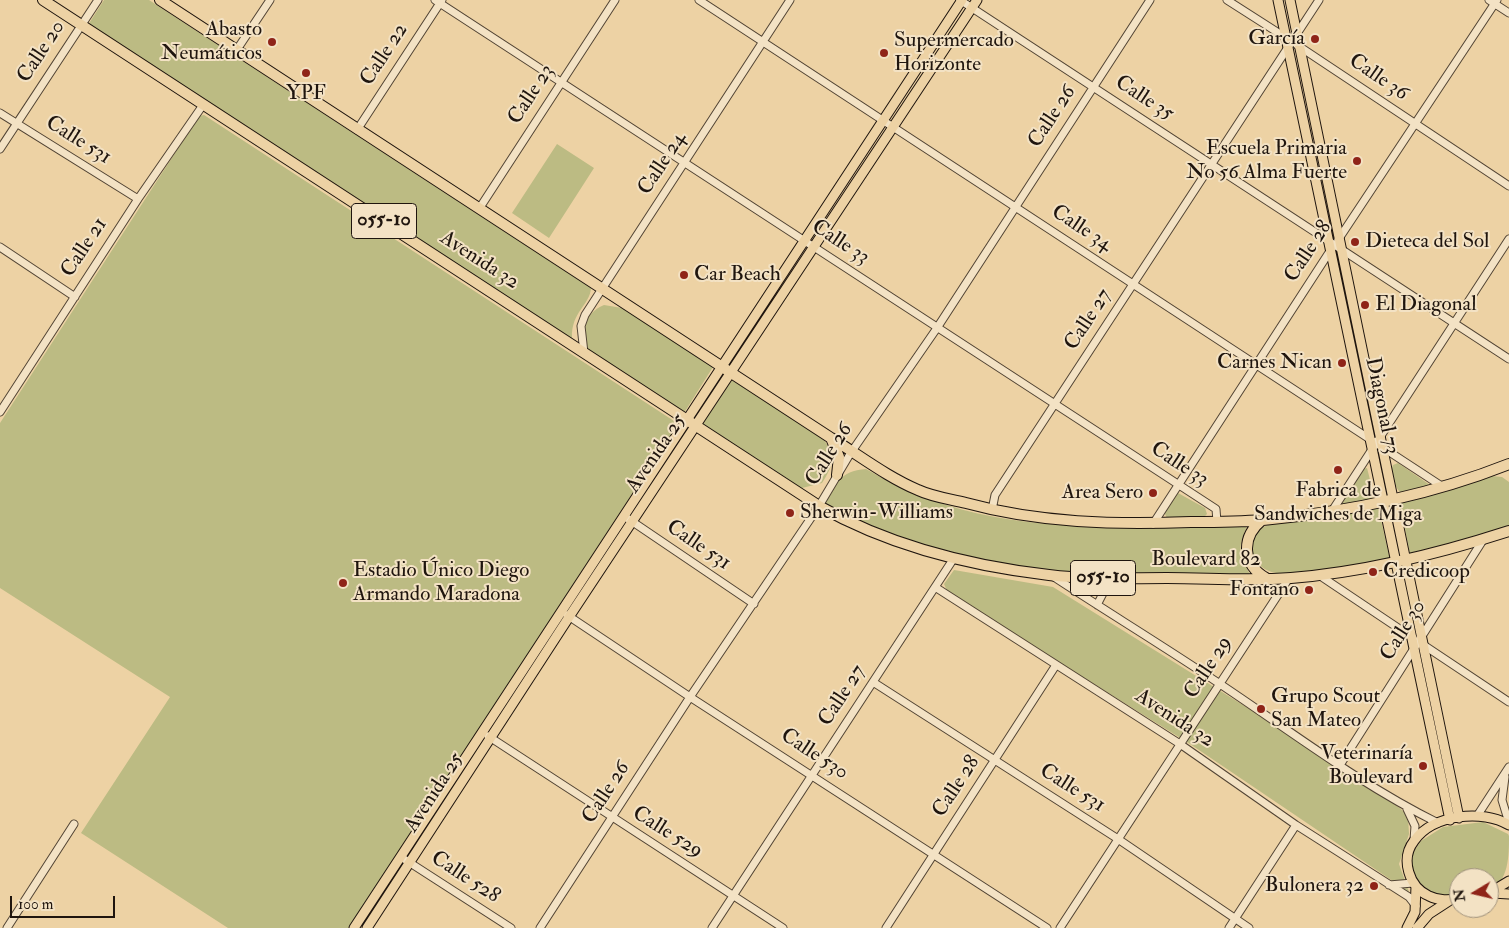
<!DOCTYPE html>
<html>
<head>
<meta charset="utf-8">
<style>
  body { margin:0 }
  #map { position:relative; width:1509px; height:928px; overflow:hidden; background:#edd2a4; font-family:"IM FELL Double Pica",serif }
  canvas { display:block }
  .north { position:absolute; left:1449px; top:868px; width:50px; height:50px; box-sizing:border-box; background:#f3e2c4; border:1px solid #9e907b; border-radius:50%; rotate:261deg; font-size:14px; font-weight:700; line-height:20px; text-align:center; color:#1f150e }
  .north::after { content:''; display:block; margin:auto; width:18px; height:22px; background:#8f2418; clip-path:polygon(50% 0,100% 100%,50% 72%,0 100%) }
  .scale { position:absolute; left:10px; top:896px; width:105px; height:22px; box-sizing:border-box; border:2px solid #1f150e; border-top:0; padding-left:6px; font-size:15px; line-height:18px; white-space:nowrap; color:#1f150e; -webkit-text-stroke:4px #f3e2c4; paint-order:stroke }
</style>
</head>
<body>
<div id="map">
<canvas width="1509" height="928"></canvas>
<div class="north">N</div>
<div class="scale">100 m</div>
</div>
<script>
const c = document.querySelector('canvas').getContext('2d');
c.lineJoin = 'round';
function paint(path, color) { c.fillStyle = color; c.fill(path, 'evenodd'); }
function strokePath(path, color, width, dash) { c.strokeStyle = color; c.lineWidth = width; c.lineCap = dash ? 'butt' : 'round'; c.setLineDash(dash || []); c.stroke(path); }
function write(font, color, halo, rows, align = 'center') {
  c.font = font + ' "IM FELL Double Pica",serif'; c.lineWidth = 4; c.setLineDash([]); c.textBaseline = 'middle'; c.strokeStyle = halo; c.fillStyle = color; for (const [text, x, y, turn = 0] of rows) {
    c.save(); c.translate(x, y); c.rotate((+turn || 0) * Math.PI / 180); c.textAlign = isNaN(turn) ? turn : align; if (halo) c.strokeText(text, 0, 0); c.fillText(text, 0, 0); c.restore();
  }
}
const green = new Path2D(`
  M 104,0 L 149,0 L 591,288 C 590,305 571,312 572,338 L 570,339 L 88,25 Z
  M 204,115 L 674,421 L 675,428 L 349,928 L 228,928 L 81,833 L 170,697 L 0,588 L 0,423 L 199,116 Z
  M 557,144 L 594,168 L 549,238 L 512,213 Z
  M 604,305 L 622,308 L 713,367 L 684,413 L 591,353 C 578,334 583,314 604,305 Z
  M 732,380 L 823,439 C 837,456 833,466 822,483 L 802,488 L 791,484 L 702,425 Z
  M 1398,463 L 1430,485 L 1400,492 C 1394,486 1389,473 1393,465 Z
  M 1367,468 L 1374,495 L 1370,500 L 1340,505 L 1363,469 Z
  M 866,469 C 952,520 1033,526 1130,527 C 1169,527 1208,528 1247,526 C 1238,547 1238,553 1250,574 L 1249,575 C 1169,576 1087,577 1007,565 C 943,555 882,531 823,505 C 837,484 839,471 866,469 Z
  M 1492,476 L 1502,477 L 1509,482 L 1509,525 L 1462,542 L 1410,555 L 1400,503 L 1448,491 Z
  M 1178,493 L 1205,508 L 1207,514 L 1203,518 L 1167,518 L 1164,512 Z
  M 1378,507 L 1390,560 C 1366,565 1289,580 1269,571 C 1248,563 1245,533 1268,525 C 1282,520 1300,521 1314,519 C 1336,516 1357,512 1378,507 Z
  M 954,570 L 1053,587 L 1354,774 L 1401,809 L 1408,817 L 1409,834 L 1399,864 L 1409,892 L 1190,744 L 948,593 L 944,584 Z
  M 1483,822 L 1508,834 L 1509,836 C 1509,855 1509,883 1489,889 L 1489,878 L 1459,878 L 1459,897 L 1439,895 L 1418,888 L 1410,874 L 1410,857 L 1421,841 L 1443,827 Z`);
const minor = new Path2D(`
  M 435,0 L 1216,509 L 1217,522
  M 699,0 L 1443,487
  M 960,0 L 1509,359
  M 1227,0 L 1288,39
  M 1489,0 L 1509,13
  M 1297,45 L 1509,186
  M 236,51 L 270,0
  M 0,113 L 138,199
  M 357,130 L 442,0
  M 0,149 L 98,0
  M 479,209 L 615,0
  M 1338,240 L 1497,0
  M 0,247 L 75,297
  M 584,353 L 581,326 L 585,315 L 790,0
  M 0,412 L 138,199 L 203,105
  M 992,510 L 995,495 L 1319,0
  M 1332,511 L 1509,239
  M 624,516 L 754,604
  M 1153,524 L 1332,248
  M 1319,575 L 1413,638
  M 1054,577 C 1109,613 1165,647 1220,684 C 1292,732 1361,785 1438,823
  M 935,587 L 1180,744 L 1296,825 L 1409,897 L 1416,906
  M 1097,605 L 1111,578
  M 567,615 L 690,697 L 1047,928
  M 1422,644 L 1509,702
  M 873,682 L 1118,839 L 1249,928
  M 488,736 L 783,928
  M 1340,765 L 1483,540
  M 1505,777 L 1502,800 L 1509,823
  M 1407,809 L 1415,826 L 1414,840
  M 1477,816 L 1509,767
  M 401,857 L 511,928
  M 1389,885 L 1413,883
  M 7,928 L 74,824
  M 540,928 L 690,697 L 819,506 L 850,454 L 937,328 L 1150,0
  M 712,928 L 954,558
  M 886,928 L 1056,665
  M 1060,928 L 1289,578
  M 1229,928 L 1296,825`);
const major = new Path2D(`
  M 1278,0 L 1450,820
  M 1290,0 L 1459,818
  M 1489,893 L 1509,881
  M 1492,893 L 1509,894
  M 1459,899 C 1449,900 1439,901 1429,896 C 1409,887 1400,859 1414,841 C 1433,814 1483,809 1509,825
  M 354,928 L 962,0
  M 367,928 L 569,617 L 977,0
  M 1407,928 L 1415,912 L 1416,886
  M 1417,928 L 1429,914 L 1449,901`);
const highway = new Path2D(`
  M 43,0 L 819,506 C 888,545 971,566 1049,575 C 1088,580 1128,578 1167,578 C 1208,578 1250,581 1291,578 C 1366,572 1438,554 1509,531
  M 160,0 L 831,438 C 859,455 887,477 918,490 C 933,497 950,499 966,503 C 1039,523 1115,525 1191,522 C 1215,522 1239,522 1263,520 C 1346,512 1431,495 1509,464
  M 831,438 L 839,457 L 837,475
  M 1262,520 C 1240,538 1243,565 1266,578`);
const markers = [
  [1315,39,5,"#8f2418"],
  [272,42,5,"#8f2418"],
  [884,53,5,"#8f2418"],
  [306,73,5,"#8f2418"],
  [1357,161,5,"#8f2418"],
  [1355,242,5,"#8f2418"],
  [684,275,5,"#8f2418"],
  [1365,305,5,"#8f2418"],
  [1342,363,5,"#8f2418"],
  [1338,470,5,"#8f2418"],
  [1153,493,5,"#8f2418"],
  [790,513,5,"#8f2418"],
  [1373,572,5,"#8f2418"],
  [343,583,5,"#8f2418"],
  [1309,590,5,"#8f2418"],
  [1261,709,5,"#8f2418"],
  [1423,766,5,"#8f2418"],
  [1374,886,5,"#8f2418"]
];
const shields = [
  [384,221,65],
  [1103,578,65]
];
const shieldNames = [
  ["055-10",384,221],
  ["055-10",1103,578]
];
const poiNames = [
  ["Abasto",262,30],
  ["Neumáticos",262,54],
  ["García",1305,39],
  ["Supermercado",894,41,"left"],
  ["Horizonte",894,65,"left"],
  ["YPF",306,94,"center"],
  ["Escuela Primaria",1347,149],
  ["No 56 Alma Fuerte",1347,173],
  ["Dieteca del Sol",1365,242,"left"],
  ["Car Beach",694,275,"left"],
  ["El Diagonal",1375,305,"left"],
  ["Carnes Nican",1332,363],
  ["Fabrica de",1338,491,"center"],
  ["Sandwiches de Miga",1338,515,"center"],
  ["Area Sero",1143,493],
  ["Sherwin-Williams",800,513,"left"],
  ["Estadio Único Diego",353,571,"left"],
  ["Armando Maradona",353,595,"left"],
  ["Credicoop",1383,572,"left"],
  ["Fontano",1299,590],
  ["Grupo Scout",1271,697,"left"],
  ["San Mateo",1271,721,"left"],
  ["Veterinaría",1413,754],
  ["Boulevard",1413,778],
  ["Bulonera 32",1364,886]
];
const streetNames = [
  ["Calle 20",42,52,-57],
  ["Calle 22",385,55,-57],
  ["Calle 36",1378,78,34],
  ["Calle 23",532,95,-57],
  ["Calle 35",1144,99,33],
  ["Calle 26",1053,117,-57],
  ["Calle 531",78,141,32],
  ["Calle 24",663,164,-57],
  ["Calle 34",1081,229,33],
  ["Calle 33",840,243,33],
  ["Calle 21",85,248,-57],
  ["Calle 28",1309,252,-57],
  ["Avenida 32",479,261,33],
  ["Calle 27",1089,320,-57],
  ["Diagonal 73",1381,406,78],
  ["Avenida 25",657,454,-56],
  ["Calle 26",830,455,-58],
  ["Calle 33",1179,465,33],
  ["Calle 531",698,546,34],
  ["Boulevard 82",1206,560],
  ["Calle 30",1404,631,-58],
  ["Calle 29",1209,668,-57],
  ["Calle 27",843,696,-57],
  ["Avenida 32",1174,719,33],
  ["Calle 530",814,755,33],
  ["Calle 28",957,787,-57],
  ["Calle 531",1072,789,32],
  ["Avenida 25",435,793,-57],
  ["Calle 26",607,793,-57],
  ["Calle 529",667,833,32],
  ["Calle 528",465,878,33]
];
paint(green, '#bcbb83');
strokePath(minor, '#524434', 9);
strokePath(major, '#1f150e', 11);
strokePath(highway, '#1f150e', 12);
strokePath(minor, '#f3e2c4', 7);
strokePath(major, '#edd2a4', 9);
strokePath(highway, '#edd2a4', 10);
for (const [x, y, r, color] of markers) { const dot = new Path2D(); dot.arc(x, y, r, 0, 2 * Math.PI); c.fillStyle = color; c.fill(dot); strokePath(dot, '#f3e2c4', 2); }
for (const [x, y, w] of shields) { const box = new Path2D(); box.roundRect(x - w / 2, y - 17.5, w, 35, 4); c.fillStyle = '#f3e2c4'; c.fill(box); strokePath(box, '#1f150e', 1); }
write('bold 20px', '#1f150e', null, shieldNames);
write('21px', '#1f150e', '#f3e2c4', poiNames, 'right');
write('21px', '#1f150e', '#f3e2c4', streetNames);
</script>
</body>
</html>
